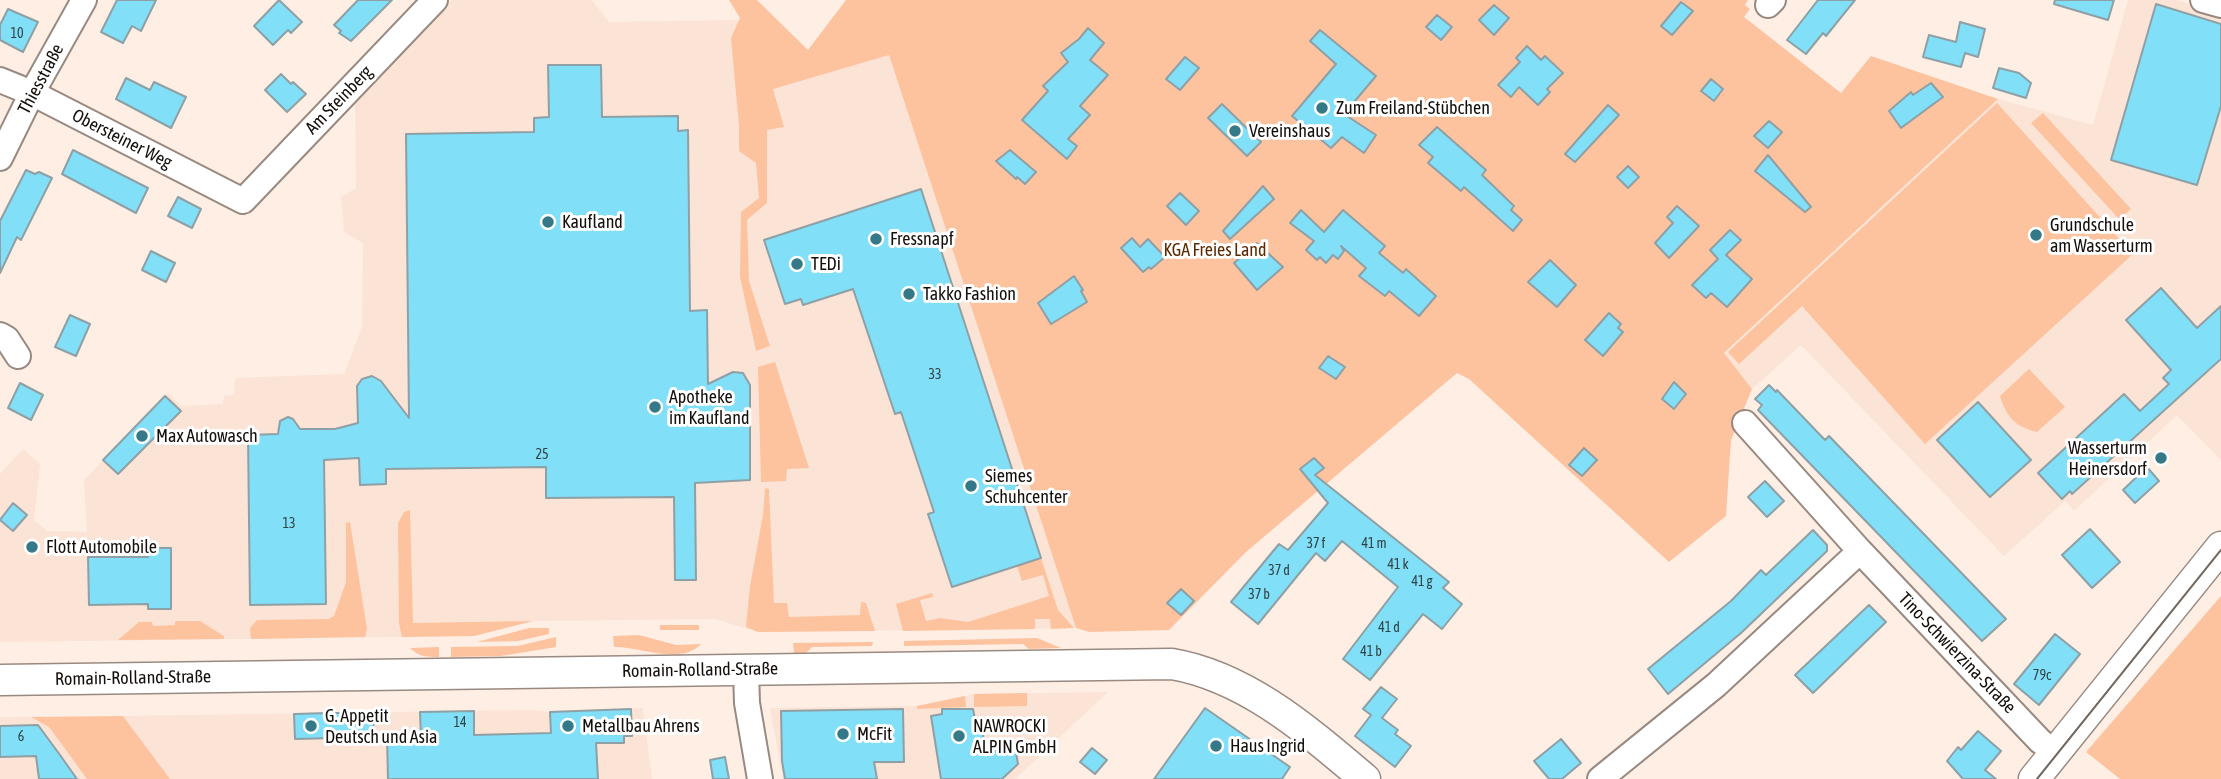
<!DOCTYPE html>
<html>
<head>
<meta charset="utf-8">
<style>
  body { margin:0 }
  canvas { display:block; background:#feeee4 }
</style>
</head>
<body>
<canvas width="2221" height="779"></canvas>
<script>
const c = document.querySelector('canvas').getContext('2d');
c.lineJoin = 'round';
function paint(path, color) { c.fillStyle = color; c.fill(path, 'evenodd'); }
function strokePath(path, color, width, dash) { c.strokeStyle = color; c.lineWidth = width; c.lineCap = dash ? 'butt' : 'round'; c.setLineDash(dash || []); c.stroke(path); }
function write(font, color, halo, rows, align = 'center') {
  c.font = font + ' "Asap Condensed",sans-serif'; c.lineWidth = 6; c.setLineDash([]); c.textBaseline = 'middle'; c.strokeStyle = halo; c.fillStyle = color; for (const [text, x, y, turn = 0] of rows) {
    c.save(); c.translate(x, y); c.rotate((+turn || 0) * Math.PI / 180); c.textAlign = isNaN(turn) ? turn : align; if (halo) c.strokeText(text, 0, 0); c.fillText(text, 0, 0); c.restore();
  }
}
const built = new Path2D(`
  M 452,0 L 592,0 L 609,22 L 737,20 L 808,50 L 845,2 L 882,34 L 1076,628 L 758,632 L 715,619 L 533,621 L 474,636 L 0,642 L 0,474 L 23,449 L 40,464 L 34,520 L 47,531 L 87,532 L 84,480 L 168,393 L 181,406 L 223,404 L 224,396 L 234,395 L 235,378 L 344,374 L 362,327 L 363,243 L 344,232 L 341,197 L 356,188 L 355,96 Z
  M 2128,0 L 2176,0 L 2221,13 L 2221,460 L 2177,415 L 2074,511 L 2065,501 L 2004,556 L 1801,345 L 1752,389 L 1724,354 L 1998,99 L 2093,125 Z
  M 1108,692 L 1015,779 L 783,779 L 770,708 L 917,706 L 974,694 Z
  M 643,708 L 652,779 L 170,779 L 123,716 L 531,710 L 550,712 Z
  M 0,717 L 31,717 L 49,727 L 87,779 L 0,779 Z`);
const green = new Path2D(`
  M 729,0 L 757,0 L 808,50 L 846,0 L 1748,0 L 1745,5 L 1750,9 L 1744,17 L 1841,93 L 1871,56 L 1998,99 L 1724,353 L 1752,389 L 1731,440 L 1726,516 L 1669,562 L 1469,379 L 1457,373 L 1246,552 L 1169,630 L 1089,632 L 1076,628 L 889,55 L 773,89 L 784,127 L 767,130 L 767,203 L 747,220 L 749,281 L 770,346 L 756,351 L 740,277 L 741,212 L 759,198 L 756,163 L 739,151 L 739,126 L 731,38 L 740,18 Z
  M 1997,103 L 2133,254 L 1925,444 L 1802,306 L 1739,364 L 1728,352 Z
  M 2043,113 L 2131,209 L 2119,219 L 2031,123 Z
  M 775,362 L 809,468 L 787,469 L 786,481 L 761,482 L 758,367 Z
  M 2029,369 L 2065,407 L 2037,432 C 2016,427 2006,417 2000,396 Z
  M 765,488 L 769,489 L 774,603 L 787,603 L 789,617 L 860,615 L 861,602 L 866,603 L 875,631 L 758,632 L 746,627 L 750,586 L 763,515 Z
  M 410,510 L 413,623 L 533,621 L 474,636 L 402,637 L 399,623 L 398,523 L 404,512 Z
  M 350,522 L 367,629 L 365,637 L 251,639 L 250,628 L 257,620 L 328,619 L 334,616 L 346,582 L 346,523 Z
  M 1041,558 L 1058,610 L 1074,628 L 1051,629 L 1050,619 L 1035,619 L 1035,629 L 903,631 L 896,604 L 932,593 L 933,597 L 920,600 L 926,621 L 940,618 L 968,622 L 1049,596 L 1043,575 L 1022,581 L 1017,566 Z
  M 2221,596 L 2221,779 L 2120,779 L 2086,752 Z
  M 175,621 L 200,621 L 224,636 L 224,639 L 118,640 L 139,622 L 152,622 L 153,626 L 175,625 Z
  M 660,625 L 699,625 L 699,630 L 660,630 Z
  M 529,628 L 549,628 L 549,634 L 518,641 L 477,642 Z
  M 639,635 L 676,645 L 701,644 C 680,666 639,646 614,647 L 613,636 Z
  M 556,637 L 556,647 L 501,656 L 451,657 L 451,647 L 518,646 Z
  M 1037,638 L 1061,648 L 1029,649 L 1023,644 L 904,646 L 904,641 Z
  M 873,642 L 872,646 L 812,647 L 806,653 L 794,653 L 793,643 Z
  M 439,647 L 439,657 C 427,657 419,657 410,648 Z
  M 1027,693 L 1027,706 L 974,707 L 974,694 Z
  M 965,696 L 966,707 L 917,709 L 917,706 Z
  M 123,716 L 170,779 L 87,779 L 49,727 L 31,717 Z`);
const building = new Path2D(`
  M 117,0 L 156,0 L 141,31 L 132,26 L 123,43 L 101,32 Z
  M 279,0 L 302,22 L 291,33 L 288,30 L 273,45 L 254,26 Z
  M 358,0 L 392,0 L 351,41 L 339,33 L 341,31 L 334,25 Z
  M 1818,0 L 1855,0 L 1826,36 L 1823,33 L 1806,54 L 1787,40 Z
  M 2055,0 L 2114,0 L 2108,20 L 2054,4 Z
  M 1681,2 L 1693,11 L 1672,35 L 1661,26 Z
  M 2156,4 L 2221,24 L 2221,106 L 2197,185 L 2111,160 Z
  M 1494,5 L 1509,18 L 1494,35 L 1479,20 Z
  M 8,9 L 38,22 L 23,52 L 0,40 L 0,25 Z
  M 1437,15 L 1452,27 L 1441,40 L 1426,27 Z
  M 1960,22 L 1985,29 L 1978,57 L 1965,53 L 1961,67 L 1923,57 L 1929,35 L 1956,42 Z
  M 1088,28 L 1104,43 L 1090,60 L 1108,75 L 1080,106 L 1090,115 L 1068,139 L 1077,146 L 1067,159 L 1022,120 L 1048,91 L 1043,86 L 1068,62 L 1061,53 L 1079,39 Z
  M 1320,30 L 1376,76 L 1344,114 L 1376,135 L 1364,153 L 1342,137 L 1331,148 L 1292,116 L 1336,64 L 1310,41 Z
  M 1527,46 L 1541,60 L 1545,56 L 1563,73 L 1547,89 L 1550,92 L 1538,105 L 1519,87 L 1511,97 L 1498,85 L 1520,62 L 1516,58 Z
  M 1185,57 L 1199,68 L 1180,90 L 1166,79 Z
  M 548,65 L 601,65 L 602,117 L 678,116 L 678,131 L 688,130 L 690,311 L 707,310 L 708,384 L 733,372 L 743,373 L 750,385 L 750,480 L 695,483 L 696,580 L 675,580 L 674,497 L 546,498 L 546,467 L 386,469 L 386,484 L 360,485 L 359,458 L 324,460 L 326,604 L 250,605 L 248,435 L 278,434 L 280,421 L 288,417 L 293,419 L 300,429 L 335,429 L 358,423 L 357,386 L 362,379 L 372,376 L 381,381 L 409,418 L 406,134 L 534,132 L 534,118 L 549,117 Z
  M 1999,68 L 2019,73 L 2031,83 L 2026,98 L 1993,88 Z
  M 281,74 L 291,84 L 293,82 L 306,94 L 287,112 L 265,90 Z
  M 126,78 L 150,90 L 154,82 L 186,97 L 171,128 L 116,99 Z
  M 1711,79 L 1723,89 L 1714,101 L 1701,91 Z
  M 1931,83 L 1943,97 L 1901,128 L 1889,111 L 1911,92 L 1913,95 Z
  M 1222,104 L 1261,142 L 1247,156 L 1208,118 Z
  M 1608,105 L 1619,115 L 1575,162 L 1565,154 Z
  M 1769,121 L 1782,132 L 1768,148 L 1754,136 Z
  M 1437,127 L 1486,170 L 1482,175 L 1514,206 L 1511,210 L 1522,220 L 1513,231 L 1464,187 L 1461,191 L 1428,163 L 1433,157 L 1419,145 Z
  M 73,150 L 148,188 L 136,213 L 62,174 Z
  M 1010,150 L 1036,172 L 1025,184 L 1017,177 L 1016,179 L 996,161 Z
  M 1768,155 L 1811,207 L 1805,212 L 1755,171 Z
  M 1628,166 L 1639,177 L 1628,188 L 1617,177 Z
  M 26,170 L 35,174 L 39,172 L 52,178 L 21,240 L 17,237 L 0,273 L 0,221 Z
  M 1263,186 L 1274,199 L 1230,239 L 1223,231 Z
  M 921,189 L 1041,558 L 952,587 L 928,514 L 934,512 L 901,412 L 895,414 L 853,289 L 803,305 L 801,299 L 785,304 L 764,240 Z
  M 1180,193 L 1199,211 L 1186,225 L 1167,206 Z
  M 178,197 L 201,209 L 192,228 L 168,216 Z
  M 1677,206 L 1699,226 L 1669,258 L 1655,243 L 1673,223 L 1667,217 Z
  M 1301,210 L 1324,232 L 1343,210 L 1385,246 L 1379,253 L 1403,273 L 1406,269 L 1436,296 L 1419,316 L 1389,291 L 1385,296 L 1359,276 L 1366,268 L 1341,246 L 1344,251 L 1338,259 L 1333,255 L 1326,263 L 1320,257 L 1317,260 L 1306,250 L 1314,241 L 1290,223 Z
  M 1730,230 L 1741,240 L 1726,255 L 1752,279 L 1727,307 L 1711,293 L 1706,298 L 1692,285 L 1718,259 L 1710,250 Z
  M 1132,238 L 1140,247 L 1148,239 L 1165,257 L 1151,269 L 1149,267 L 1143,272 L 1121,248 Z
  M 1257,243 L 1283,267 L 1257,290 L 1234,263 Z
  M 151,251 L 175,263 L 166,282 L 142,270 Z
  M 1550,260 L 1576,285 L 1557,307 L 1528,282 Z
  M 1074,276 L 1083,290 L 1081,291 L 1087,302 L 1051,324 L 1038,303 Z
  M 2161,288 L 2197,328 L 2221,306 L 2221,359 L 2072,494 L 2070,491 L 2062,499 L 2038,473 L 2124,394 L 2140,411 L 2169,384 L 2163,378 L 2171,370 L 2126,320 Z
  M 1609,313 L 1621,324 L 1618,328 L 1623,332 L 1603,356 L 1585,340 Z
  M 70,315 L 90,324 L 76,356 L 55,347 Z
  M 1328,356 L 1345,367 L 1336,379 L 1319,368 Z
  M 1674,382 L 1686,394 L 1674,409 L 1662,399 Z
  M 20,383 L 43,395 L 31,420 L 8,408 Z
  M 1769,385 L 1776,392 L 1777,390 L 1825,440 L 1829,436 L 2006,619 L 1982,641 L 1758,410 L 1762,405 L 1755,399 Z
  M 165,396 L 181,411 L 118,474 L 103,460 Z
  M 1978,402 L 2031,460 L 1990,497 L 1937,440 Z
  M 1584,448 L 1597,460 L 1582,476 L 1569,465 Z
  M 1314,458 L 1324,468 L 1315,475 L 1449,582 L 1443,588 L 1462,604 L 1442,629 L 1423,614 L 1370,680 L 1343,659 L 1398,587 L 1342,541 L 1325,561 L 1316,553 L 1258,624 L 1231,602 L 1279,544 L 1288,550 L 1328,503 L 1300,469 Z
  M 2147,467 L 2159,481 L 2135,503 L 2123,490 Z
  M 1765,481 L 1784,501 L 1767,517 L 1748,497 Z
  M 13,503 L 27,515 L 13,531 L 0,520 Z
  M 2090,529 L 2120,562 L 2092,588 L 2062,555 Z
  M 1813,530 L 1827,545 L 1827,551 L 1741,633 L 1668,694 L 1648,669 L 1731,601 L 1761,570 L 1766,575 Z
  M 148,548 L 171,548 L 171,609 L 148,609 L 148,604 L 89,605 L 88,557 L 148,557 Z
  M 1181,589 L 1194,601 L 1181,615 L 1167,603 Z
  M 1869,605 L 1886,622 L 1813,693 L 1795,675 Z
  M 2055,634 L 2080,654 L 2039,705 L 2014,684 Z
  M 1381,687 L 1397,699 L 1382,718 L 1398,730 L 1395,734 L 1411,746 L 1395,767 L 1355,736 L 1371,715 L 1363,709 Z
  M 1205,708 L 1290,767 L 1282,779 L 1154,779 Z
  M 631,709 L 632,736 L 624,736 L 624,743 L 596,743 L 598,779 L 388,779 L 387,737 L 421,736 L 420,712 L 474,711 L 474,735 L 551,733 L 550,712 Z
  M 903,709 L 904,762 L 874,762 L 877,779 L 785,779 L 782,761 L 781,711 Z
  M 942,709 L 973,709 L 976,724 L 981,723 L 986,752 L 1015,747 L 1018,764 L 1002,779 L 941,779 L 931,716 L 942,714 Z
  M 328,713 L 373,713 L 374,737 L 295,739 L 294,714 Z
  M 38,725 L 60,755 L 77,779 L 39,779 L 36,756 L 0,757 L 0,726 Z
  M 1978,731 L 2001,751 L 1985,770 L 1996,779 L 1963,779 L 1947,761 L 1958,747 L 1961,750 Z
  M 1561,739 L 1581,763 L 1562,779 L 1549,779 L 1534,761 Z
  M 1092,748 L 1107,760 L 1095,774 L 1080,762 Z
  M 725,757 L 729,779 L 713,779 L 710,760 Z`);
const minor = new Path2D(`
  M 2203,0 L 2221,5
  M 1768,5 L 1773,0
  M 0,80 L 32,93 L 243,201 L 435,0
  M 0,158 L 32,93 L 84,0
  M 0,335 L 7,339 L 18,356
  M 1745,423 L 1860,551 L 2040,741 L 2056,753
  M 746,670 L 747,703 L 760,779
  M 1600,779 L 1716,685 L 1860,551`);
const major = new Path2D(`
  M 0,680 L 1172,664 C 1247,677 1308,731 1365,779
  M 2034,779 L 2221,547`);
const tram = new Path2D(`
  M 2037,779 L 2221,550`);
const markers = [
  [1322,108,7,"#357989"],
  [1235,131,7,"#357989"],
  [548,222,7,"#357989"],
  [2036,235,7,"#357989"],
  [876,239,7,"#357989"],
  [797,264,7,"#357989"],
  [909,294,7,"#357989"],
  [655,407,7,"#357989"],
  [142,436,7,"#357989"],
  [2161,458,7,"#357989"],
  [971,486,7,"#357989"],
  [32,547,7,"#357989"],
  [311,726,7,"#357989"],
  [568,726,7,"#357989"],
  [843,734,7,"#357989"],
  [959,736,7,"#357989"],
  [1216,746,7,"#357989"]
];
const numberNames = [
  ["10",17,34],
  ["33",935,375],
  ["25",542,455],
  ["13",289,524],
  ["37 f",1316,544],
  ["41 m",1374,544],
  ["41 k",1398,565],
  ["37 d",1279,571],
  ["41 g",1422,582],
  ["37 b",1259,595],
  ["41 d",1389,628],
  ["41 b",1371,652],
  ["79c",2042,676],
  ["14",460,723],
  ["6",21,737]
];
const streetNames = [
  ["Thiesstraße",41,79,-62],
  ["Am Steinberg",339,100,-46],
  ["Obersteiner Weg",122,139,27],
  ["Tino-Schwierzina-Straße",1957,653,46],
  ["Romain-Rolland-Straße",700,670,-1],
  ["Romain-Rolland-Straße",133,678,-1]
];
const poiNames = [
  ["Zum Freiland-Stübchen",1336,108],
  ["Vereinshaus",1249,131],
  ["Kaufland",562,222],
  ["Grundschule",2050,225],
  ["am Wasserturm",2050,246],
  ["Fressnapf",890,239],
  ["TEDi",811,264],
  ["Takko Fashion",923,294],
  ["Apotheke",669,397],
  ["im Kaufland",669,418],
  ["Max Autowasch",156,436],
  ["Wasserturm",2147,448,"right"],
  ["Heinersdorf",2147,469,"right"],
  ["Siemes",985,476],
  ["Schuhcenter",985,497],
  ["Flott Automobile",46,547],
  ["G. Appetit",325,716],
  ["Deutsch und Asia",325,737],
  ["Metallbau Ahrens",582,726],
  ["NAWROCKI",973,726],
  ["ALPIN GmbH",973,747],
  ["McFit",857,734],
  ["Haus Ingrid",1230,746]
];
const parkNames = [
  ["KGA Freies Land",1215,250]
];
paint(built, '#fbe3d5');
paint(green, '#fdc39f');
paint(building, '#81dff7');
strokePath(building, '#8ea0a5', 2);
strokePath(minor, '#998a81', 28);
strokePath(major, '#998a81', 33);
strokePath(minor, '#fff', 24);
strokePath(major, '#fff', 30);
strokePath(tram, '#716761', 2);
for (const [x, y, r, color] of markers) { const dot = new Path2D(); dot.arc(x, y, r, 0, 2 * Math.PI); c.fillStyle = color; c.fill(dot); strokePath(dot, '#fff', 2.5); }
write('14px', '#304347', null, numberNames);
write('18px', '#150f0c', '#fff', streetNames);
write('18px', '#150f0c', '#fff', poiNames, 'left');
write('18px', '#5c2900', '#fff', parkNames);
</script>
</body>
</html>
